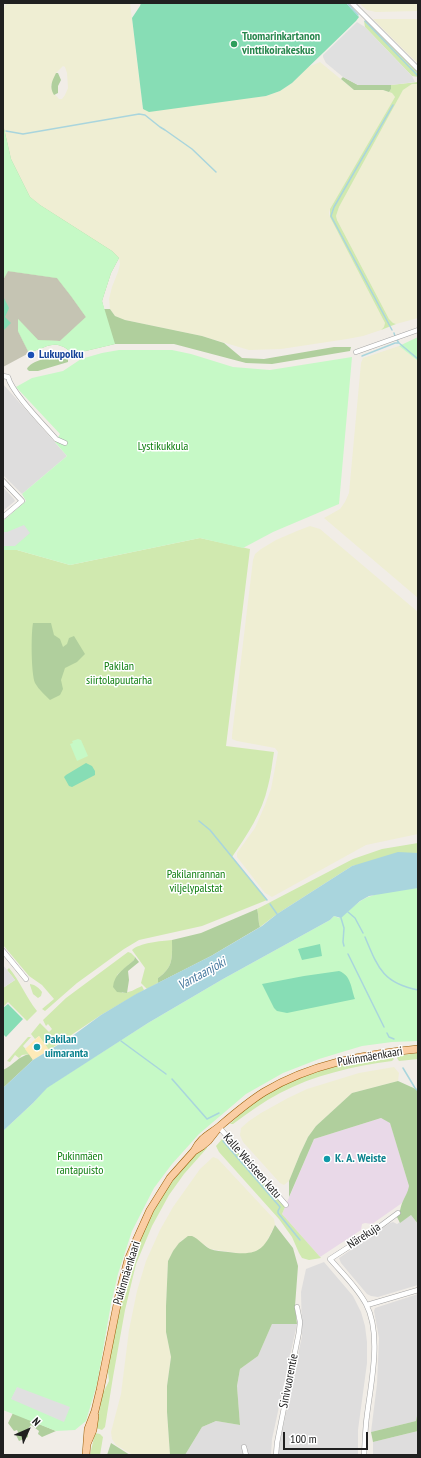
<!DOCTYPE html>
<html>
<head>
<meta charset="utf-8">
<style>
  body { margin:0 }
  #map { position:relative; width:421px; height:1458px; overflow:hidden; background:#f1ede7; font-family:"PT Sans Narrow",sans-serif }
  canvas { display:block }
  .frame { position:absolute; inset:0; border:4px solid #202020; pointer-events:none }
  .north { position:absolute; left:8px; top:1410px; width:40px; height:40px; -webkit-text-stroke:3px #fff; paint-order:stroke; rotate:45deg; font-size:11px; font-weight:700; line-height:16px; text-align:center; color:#202020 }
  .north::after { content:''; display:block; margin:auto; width:14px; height:18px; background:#202020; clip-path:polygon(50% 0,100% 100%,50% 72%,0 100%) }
  .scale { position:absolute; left:283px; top:1432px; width:85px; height:18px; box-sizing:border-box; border:2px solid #202020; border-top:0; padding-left:5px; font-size:12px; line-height:14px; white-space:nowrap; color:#202020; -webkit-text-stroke:3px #fff; paint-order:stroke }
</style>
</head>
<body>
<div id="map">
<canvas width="421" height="1458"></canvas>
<div class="frame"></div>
<div class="north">N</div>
<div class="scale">100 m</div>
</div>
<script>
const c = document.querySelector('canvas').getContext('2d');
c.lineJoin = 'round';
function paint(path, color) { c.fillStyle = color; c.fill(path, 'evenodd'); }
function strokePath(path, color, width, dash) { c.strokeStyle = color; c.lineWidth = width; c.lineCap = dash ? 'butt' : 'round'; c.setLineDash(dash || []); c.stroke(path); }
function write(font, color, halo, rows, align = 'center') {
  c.font = font + ' "PT Sans Narrow",sans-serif'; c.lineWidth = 3; c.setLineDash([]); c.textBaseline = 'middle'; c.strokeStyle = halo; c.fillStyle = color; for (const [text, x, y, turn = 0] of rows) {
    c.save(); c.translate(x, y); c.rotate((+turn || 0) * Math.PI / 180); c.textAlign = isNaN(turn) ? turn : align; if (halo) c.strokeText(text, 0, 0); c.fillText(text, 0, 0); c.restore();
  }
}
const residential = new Path2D(`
  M 3,384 L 67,456 L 22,494 L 3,475 Z
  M 3,487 L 14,499 L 15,501 L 3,511 Z
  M 411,1215 L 418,1224 L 418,1285 L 378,1297 L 371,1296 L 367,1294 L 341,1263 L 339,1258 L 390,1223 L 393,1222 L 397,1224 Z
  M 324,1262 L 353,1296 L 361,1312 L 365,1326 L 367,1342 L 367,1363 L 358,1430 L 358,1455 L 279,1455 L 279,1446 L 302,1336 L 301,1292 L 306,1269 Z
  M 418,1294 L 418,1410 L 416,1421 L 371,1432 L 377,1384 L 379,1338 L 374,1311 L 375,1308 L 378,1307 Z
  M 272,1324 L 297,1324 L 272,1439 L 271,1455 L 248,1455 L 245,1444 L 242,1445 L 244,1455 L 185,1455 L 202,1427 L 216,1421 L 240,1425 L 237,1386 L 240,1369 L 258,1356 Z
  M 418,1431 L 418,1455 L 373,1455 L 373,1442 Z`);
const industrial = new Path2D(`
  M 381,1118 L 390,1122 L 409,1186 L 408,1191 L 402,1203 L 372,1224 L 365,1223 L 362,1224 L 361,1230 L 320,1257 L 282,1214 L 314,1139 Z`);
const construction = new Path2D(`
  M 8,271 L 57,278 L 71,296 L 86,317 L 60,341 L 38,340 L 18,319 L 18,331 L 29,353 L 3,367 L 3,280 Z`);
const farmland = new Path2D(`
  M 7,3 L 130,3 L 143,109 L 266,96 L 280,91 L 292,83 L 308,67 L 320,62 L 354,90 L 383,90 L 392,93 L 395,97 L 330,209 L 329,213 L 330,217 L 385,323 L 384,327 L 381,330 L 363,336 L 347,339 L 281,349 L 249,350 L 202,336 L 125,320 L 115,316 L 110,309 L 109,299 L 112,287 L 118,272 L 120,264 L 119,258 L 40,205 L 30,197 L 11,159 L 3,124 L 3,10 ZM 63,66 L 65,67 L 67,73 L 68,88 L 65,95 L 62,99 L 59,99 L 52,91 L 51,85 L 56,73 Z
  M 359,3 L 418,3 L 418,11 L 376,12 L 367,10 Z
  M 373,19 L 418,19 L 418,63 L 411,57 Z
  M 412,84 L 418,84 L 418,318 L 396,324 L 393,323 L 389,319 L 337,220 L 336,216 L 339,207 L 398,99 L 403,90 Z
  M 399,346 L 418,361 L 418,598 L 324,518 L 340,509 L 345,502 L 349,493 L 361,363 L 363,358 Z
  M 310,526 L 320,529 L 418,612 L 418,834 L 366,845 L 272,897 L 265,893 L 237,857 L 237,853 L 255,828 L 265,805 L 271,789 L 278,752 L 275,748 L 237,741 L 232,739 L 232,735 L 253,560 L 255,554 L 261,549 L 276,540 L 297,531 Z
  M 394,1067 L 399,1073 L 398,1081 L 352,1093 L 316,1126 L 308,1137 L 300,1154 L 289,1181 L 284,1185 L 280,1183 L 243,1142 L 240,1135 L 241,1128 L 249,1121 L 261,1113 L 288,1098 L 307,1089 L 359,1073 Z
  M 213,1157 L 218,1159 L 274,1219 L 275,1225 L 266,1243 L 263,1247 L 251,1254 L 243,1254 L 210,1249 L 205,1245 L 183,1239 L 173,1251 L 168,1261 L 166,1306 L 166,1332 L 171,1357 L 167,1386 L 167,1412 L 170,1455 L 133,1455 L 116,1445 L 112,1439 L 111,1432 L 121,1394 L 129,1330 L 137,1291 L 146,1261 L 160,1230 L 173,1207 L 200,1169 Z`);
const grass = new Path2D(`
  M 364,21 L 366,21 L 418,73 L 418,77 L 412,76 L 365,27 Z
  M 418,82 L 418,84 L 412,84 L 403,90 L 339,207 L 336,216 L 337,220 L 389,319 L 393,323 L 396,324 L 381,330 L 384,327 L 385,323 L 330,217 L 330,209 L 395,97 L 392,93 L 389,92 L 391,89 L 391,85 Z
  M 200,538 L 250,549 L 226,746 L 274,752 C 272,764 271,775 268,786 C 262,813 247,835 232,857 L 267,900 L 202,926 L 139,940 L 124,949 L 77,983 L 45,1011 L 42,1009 L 54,999 L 42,985 L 29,976 L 3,945 L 3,550 L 17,550 L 70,565 Z
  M 418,843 L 418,853 L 352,866 L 277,914 L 260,927 C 258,921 259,916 257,909 L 353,859 L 382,849 Z
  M 172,940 C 172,957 174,967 158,978 L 158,983 L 147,989 L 141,983 L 145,968 L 132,950 C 139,943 161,941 172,940 Z
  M 128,952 L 131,953 L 135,957 L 134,960 L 117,975 L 122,993 C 130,993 135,989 142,986 L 144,990 L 101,1015 L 49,1050 L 39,1036 L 35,1039 L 31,1034 L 40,1023 L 49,1032 L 52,1029 L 48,1024 L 46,1026 L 43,1020 L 66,998 Z
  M 9,968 C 20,981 26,997 37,1011 L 27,1021 L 8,1002 L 3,1007 L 3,988 L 15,980 L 7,970 Z
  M 30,984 C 36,985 39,988 42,992 L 41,996 L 38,998 L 33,994 L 30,985 Z
  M 28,1037 L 31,1037 L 23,1046 L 30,1054 L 22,1055 L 19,1058 L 15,1055 L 10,1062 L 7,1061 Z
  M 418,1053 L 418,1059 L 399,1061 L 397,1058 L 397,1056 Z
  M 391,1056 L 394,1059 L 392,1061 C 354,1066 314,1075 280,1093 C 263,1102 248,1113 233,1124 L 230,1124 C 271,1080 333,1064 391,1056 Z
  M 223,1138 L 228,1141 L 285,1207 L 282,1214 L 321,1258 L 309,1260 L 302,1258 L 299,1253 L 292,1237 L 279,1219 L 219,1152 L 216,1146 Z
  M 207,1146 L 207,1148 L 184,1174 L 169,1195 L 152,1226 L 136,1264 L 125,1310 L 113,1377 L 105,1427 L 102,1430 L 96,1428 L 103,1393 L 109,1381 L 108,1371 C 120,1301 133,1230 179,1173 C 186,1163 196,1155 204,1147 Z
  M 95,1433 L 100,1434 L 103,1437 L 100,1455 L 90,1455 Z`);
const forest = new Path2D(`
  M 56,73 L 58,73 L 61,80 L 58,86 L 58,93 L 54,95 C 49,87 52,81 56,73 Z
  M 343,77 L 358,85 L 391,85 L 391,89 L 389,92 L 383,90 L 354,90 L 341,79 Z
  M 3,124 L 11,159 L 30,197 L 40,205 L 112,251 L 119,258 L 111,273 L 102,301 L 104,309 L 110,309 L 115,316 L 125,320 L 202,336 L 224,343 L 242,358 L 264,359 L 334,347 L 351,347 L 350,351 L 272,364 L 246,363 L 174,344 L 115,344 L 73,354 C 56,338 49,346 29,353 L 18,331 L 18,319 L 38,340 L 60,341 L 86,317 L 71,296 L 57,278 L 8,271 L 3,280 Z
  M 62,353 L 68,358 L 68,362 L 38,371 L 29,371 L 27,369 C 30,361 53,356 62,353 Z
  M 33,623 L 51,623 L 54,635 L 60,639 L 63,647 L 67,644 L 69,638 L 74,636 L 85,654 L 77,662 L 65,668 L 61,680 L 63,689 L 60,695 L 50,700 C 45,695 39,690 35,683 C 31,673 31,633 33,623 Z
  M 257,909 C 259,916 258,921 260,927 L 211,956 L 158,983 L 158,978 C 174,967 172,957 172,940 L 201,933 Z
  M 135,957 L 139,962 L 128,971 L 129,980 L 127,993 L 117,992 L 113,987 C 114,974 125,968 134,960 Z
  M 30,1054 L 33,1060 L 3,1088 L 3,1070 C 14,1065 18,1056 30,1054 Z
  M 398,1081 L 418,1090 L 418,1224 L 411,1215 L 400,1223 L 397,1217 C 401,1211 400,1207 403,1201 C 405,1196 408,1192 409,1186 L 390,1123 L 381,1118 L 314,1139 L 289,1197 L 289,1181 L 300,1154 L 308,1137 L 316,1126 L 352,1093 Z
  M 275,1225 L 293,1248 L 298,1266 L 295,1306 L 297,1324 L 272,1324 L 258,1356 L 240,1369 L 237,1386 L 240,1425 L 216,1421 L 202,1427 L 185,1455 L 170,1455 L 167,1412 L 167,1386 L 171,1357 L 166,1332 L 166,1306 L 168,1261 L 173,1251 L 179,1243 L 188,1236 L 192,1236 C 199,1239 203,1245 210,1249 C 215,1251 222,1251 228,1252 C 257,1256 264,1251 275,1225 Z
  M 418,1410 L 418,1431 L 373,1442 L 371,1432 L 416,1421 Z
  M 13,1413 L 56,1431 L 42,1437 L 38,1434 L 39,1431 L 31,1425 L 28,1429 L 28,1437 L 19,1441 L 16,1435 L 18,1432 L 17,1430 L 14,1431 L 8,1423 Z
  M 111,1443 L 130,1455 L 107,1455 Z`);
const sand = new Path2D(`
  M 39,1036 L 49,1050 L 33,1060 L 25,1049 Z`);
const park = new Path2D(`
  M 3,124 L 11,159 L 30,197 L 40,205 L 112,251 L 119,258 L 111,273 L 102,301 L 115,344 L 73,354 C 56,338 49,346 29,353 L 18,331 L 18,319 L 38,340 L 60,341 L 86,317 L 71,296 L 57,278 L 8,271 L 3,280 Z
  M 418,337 L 418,361 L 399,346 Z
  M 119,350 L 172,350 L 191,354 L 233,367 L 270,370 L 352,357 L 339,504 L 273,532 L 243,548 L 200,538 L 70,565 L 17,550 L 3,550 L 3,521 L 26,501 L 22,494 L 67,456 L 55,442 L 60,434 L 16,387 L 32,378 L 63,371 L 81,359 L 102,353 Z
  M 78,739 L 81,740 L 88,756 L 77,761 L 70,744 L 73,743 L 72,741 Z
  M 411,888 L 418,888 L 418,1041 L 392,1042 L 362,1046 L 319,1059 L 283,1073 L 246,1094 L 199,1134 L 172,1164 L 154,1188 L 132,1231 L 118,1274 L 111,1304 L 97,1384 L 86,1421 L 75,1430 L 56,1431 L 3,1410 L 3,1131 L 33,1103 L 46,1088 L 148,1023 L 223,979 L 330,920 L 334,916 L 339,918 C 347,913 354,905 362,900 C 376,892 396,891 411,888 Z`);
const pitch = new Path2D(`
  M 141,3 L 346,3 L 359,17 L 356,21 L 292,83 L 280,91 L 266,96 L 149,112 L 143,109 L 132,18 L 140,6 Z
  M 3,296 L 9,308 L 5,317 L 11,323 L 3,331 Z
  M 86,763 L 92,766 L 95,771 L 95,775 L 72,787 L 69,786 L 64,777 L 66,775 Z
  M 320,944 L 322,956 L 302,960 L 298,949 Z
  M 339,971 C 351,975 351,988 355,999 L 287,1013 L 277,1011 L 274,1008 L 262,984 L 304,976 Z
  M 8,1004 L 23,1019 L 6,1037 L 3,1034 L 3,1008 Z`);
const parking = new Path2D(`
  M 357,22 L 365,27 L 412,76 L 415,82 L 391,85 L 358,85 L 343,77 L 326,63 L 323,57 L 323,55 Z
  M 24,525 L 30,533 L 15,546 L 3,546 L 3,532 L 7,532 Z
  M 3,965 L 15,980 L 3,988 Z
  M 17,1387 L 70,1407 L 64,1422 L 11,1399 Z`);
const water = new Path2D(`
  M 398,852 L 418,853 L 418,888 L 369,896 L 360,901 L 341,918 L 334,916 L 330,920 L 223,979 L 148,1023 L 47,1088 L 33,1103 L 3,1131 L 3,1088 L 33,1060 L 71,1037 L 101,1015 L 136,994 L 211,956 L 262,926 L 277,914 L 352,866 Z`);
const stream = new Path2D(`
  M 347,3 L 358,15
  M 365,21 L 418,76
  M 6,131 L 23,134 L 139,114 L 145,115 L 160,127 L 165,130 L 192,149 L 216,172
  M 392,330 L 331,216 L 334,207 L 393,105
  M 394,333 L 395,336
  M 397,340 L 399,343 L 418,359
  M 362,356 L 395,343 L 399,343
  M 199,821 L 210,830 L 267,900
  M 270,904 L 277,914
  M 348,912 L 355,918 L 363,933
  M 341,918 L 344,928 L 343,942 L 344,946
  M 365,937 C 378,968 383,983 418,990
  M 348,954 L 384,1027
  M 387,1033 L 389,1037 L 394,1039
  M 121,1041 L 166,1074
  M 403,1068 L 415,1088 L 418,1091
  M 172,1079 L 207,1119 L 219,1113
  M 223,1141 L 280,1207 L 278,1211 L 278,1213 L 300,1240`);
const street = new Path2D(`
  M 352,3 L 418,69
  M 356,352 L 418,330
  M 3,376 L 8,377 C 12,393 45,426 56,439 L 65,443
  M 3,481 L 22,501 L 3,517
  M 3,951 L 26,979
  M 219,1127 L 286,1205
  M 367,1305 L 418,1290
  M 244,1447 L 246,1455
  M 276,1455 L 277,1443 L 299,1332 L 300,1322 L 297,1307
  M 364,1455 C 365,1442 365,1429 367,1415 C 371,1383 382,1334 366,1304 C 357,1287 342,1273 330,1259 L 375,1230 L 398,1213`);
const primary = new Path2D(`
  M 194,1151 C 201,1137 209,1135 220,1126 C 234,1114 248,1102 264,1092 C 310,1064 365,1054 418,1049
  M 87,1444 L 93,1430 L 95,1416
  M 86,1455 L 88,1429 L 95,1411 L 100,1390 L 119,1295 L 128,1260 L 136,1241 L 150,1210 L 170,1178 L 194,1151 L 202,1146 L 208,1141 L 219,1127`);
const markers = [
  [234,44,4,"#2e9e5b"],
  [31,355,4,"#1a4fb4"],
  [37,1047,4,"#0f9aa8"],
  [327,1159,4,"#0f9aa8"]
];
const leisureNames = [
  ["Tuomarinkartanon",242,37],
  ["vinttikoirakeskus",242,51]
];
const transitNames = [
  ["Lukupolku",39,355]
];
const parkNames = [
  ["Lystikukkula",163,447],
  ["Pakilan",119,667],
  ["siirtolapuutarha",119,681],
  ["Pakilanrannan",196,875],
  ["viljelypalstat",196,889],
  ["Pukinmäen",80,1157],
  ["rantapuisto",80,1171]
];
const cultureNames = [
  ["Pakilan",45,1040],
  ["uimaranta",45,1054],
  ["K. A. Weiste",335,1159]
];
const streetNames = [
  ["Pukinmäenkaari",370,1057,-10],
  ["Kalle Weisteen katu",252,1166,49],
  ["Närekuja",364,1236,-33],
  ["Pukinmäenkaari",127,1273,-73],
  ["Sinivuorentie",289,1381,-79]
];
const waterNames = [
  ["Vantaanjoki",202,974,-29]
];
paint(residential, '#dedddd');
paint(industrial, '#e9d9e8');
paint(construction, '#c5c4b3');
paint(farmland, '#efeed3');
paint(grass, '#d0e9af');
paint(forest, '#b0cf9d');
paint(sand, '#fdeab8');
paint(park, '#c6f9c6');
paint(pitch, '#87ddb5');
paint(parking, '#e0e0e0');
paint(water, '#a9d5dd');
strokePath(stream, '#a9d5dd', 1.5);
strokePath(street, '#a4a4a4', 5.5);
strokePath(primary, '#995c03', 8);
strokePath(street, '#fff', 4.5);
strokePath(primary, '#facda3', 7);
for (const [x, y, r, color] of markers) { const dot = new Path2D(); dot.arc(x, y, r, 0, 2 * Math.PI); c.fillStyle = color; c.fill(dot); strokePath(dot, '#fff', 1.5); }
write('bold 12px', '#27864d', '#fff', leisureNames, 'left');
write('bold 12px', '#164399', '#fff', transitNames, 'left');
write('12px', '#0e7e0f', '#fff', parkNames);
write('bold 12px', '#0d838f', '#fff', cultureNames, 'left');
write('12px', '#202020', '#fff', streetNames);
write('italic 13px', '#487a9f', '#fff', waterNames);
</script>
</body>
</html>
